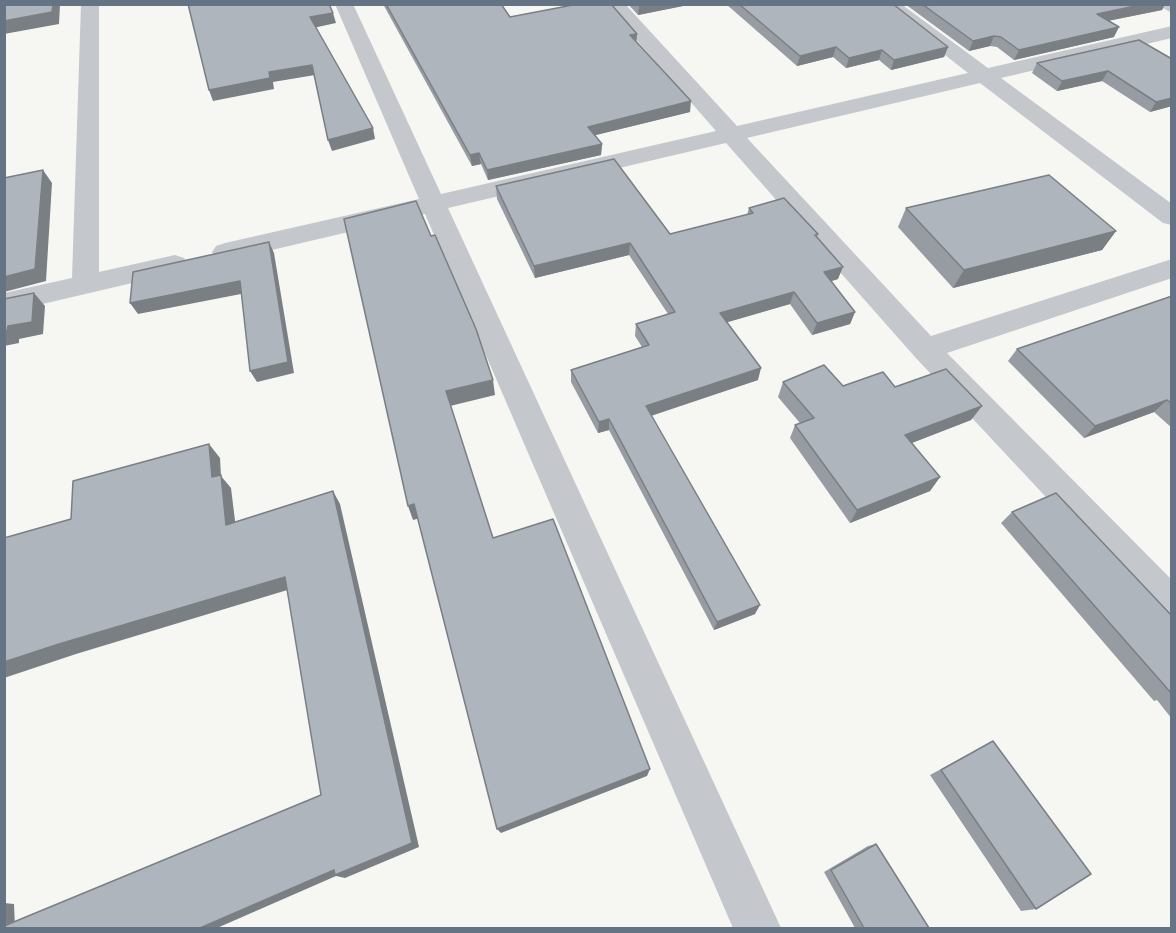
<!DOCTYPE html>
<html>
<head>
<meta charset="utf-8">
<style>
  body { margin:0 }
  #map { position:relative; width:1176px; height:933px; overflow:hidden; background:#f6f7f3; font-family:"Golos Text",sans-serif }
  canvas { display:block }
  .frame { position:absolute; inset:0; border:6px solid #657485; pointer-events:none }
</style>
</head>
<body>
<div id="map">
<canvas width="1176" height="933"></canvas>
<div class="frame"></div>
</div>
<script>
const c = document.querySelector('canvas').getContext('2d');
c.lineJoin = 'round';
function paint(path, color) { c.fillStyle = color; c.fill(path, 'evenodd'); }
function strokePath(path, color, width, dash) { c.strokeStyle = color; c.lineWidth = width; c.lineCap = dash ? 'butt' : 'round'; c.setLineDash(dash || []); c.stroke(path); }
const minor = new Path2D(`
  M 81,4 L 99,4 L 99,272 L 175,255 L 184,258 L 188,264 L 184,270 L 175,273 L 4,313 L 4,293 L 72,278 Z
  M 335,4 L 353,4 L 441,194 L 716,131 L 605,4 L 625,4 L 737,126 L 968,73 L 880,4 L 901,4 L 988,68 L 1172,26 L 1172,38 L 1001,78 L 1172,204 L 1172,225 L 1163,223 L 980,83 L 747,138 L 931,336 L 1172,259 L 1172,278 L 947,353 L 1172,580 L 1172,623 L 1159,618 L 915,357 L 726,143 L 448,208 L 781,928 L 733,928 L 425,214 L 225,261 L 216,258 L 212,252 L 216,246 L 225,243 L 419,199 Z
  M 1156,4 L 1172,4 L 1172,13 Z`);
const wall = new Path2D(`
  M 383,4 L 501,4 L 510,17 L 637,34 L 636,42 L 690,112 L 595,135 L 602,144 L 601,155 L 488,180 L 481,164 L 472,166 Z
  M 628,4 L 693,4 L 638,15 Z
  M 726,4 L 893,4 L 948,47 L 944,57 L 891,70 L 879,60 L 846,68 L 833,57 L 797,66 Z
  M 905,4 L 1165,4 L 1162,10 L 1108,21 L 1114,37 L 1014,60 L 997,47 L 990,46 L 969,51 Z
  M 1139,40 L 1172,106 L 1150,112 L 1102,81 L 1057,91 L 1032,73 L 1037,63 Z
  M 496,186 L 670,234 L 747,215 L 749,208 L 818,234 L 817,238 L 838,279 L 831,281 L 855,312 L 850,324 L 812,335 L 790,304 L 727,322 L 758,380 L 651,415 L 755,614 L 714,630 L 609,430 L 598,433 L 571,382 L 571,370 L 642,347 L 635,336 L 636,324 L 668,314 L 629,255 L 535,278 L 497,199 Z
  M 906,208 L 1116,231 L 1102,250 L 953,288 L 898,227 Z
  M 1172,296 L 1172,428 L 1154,412 L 1084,438 L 1008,361 L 1017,349 Z
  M 783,382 L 843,386 L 895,387 L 982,406 L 971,420 L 912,443 L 940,477 L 930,491 L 850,523 L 790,438 L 795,425 L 800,423 L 778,397 Z
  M 1012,512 L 1172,616 L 1172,719 L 1157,700 L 1154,701 L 1001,523 Z
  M 993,741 L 1036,909 L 1021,911 L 930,775 Z
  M 876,844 L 929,928 L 855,928 L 824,872 L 868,846 Z`);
const shadedWall = new Path2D(`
  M 53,4 L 60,4 L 59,24 L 4,34 L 4,21 Z
  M 644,4 L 693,4 L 638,15 L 639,6 Z
  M 1145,4 L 1165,4 L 1162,10 L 1092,24 L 1097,14 Z
  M 333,13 L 336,23 L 313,28 L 310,17 Z
  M 1119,27 L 1114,37 L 1014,60 L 1019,50 Z
  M 637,34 L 636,44 L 630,35 Z
  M 994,36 L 990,46 L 969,51 L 973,41 Z
  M 836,47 L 833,57 L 797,66 L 800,56 Z
  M 948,47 L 944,57 L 891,70 L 894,60 Z
  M 882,50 L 879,60 L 846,68 L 849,58 Z
  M 312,65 L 315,75 L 273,82 L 274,89 L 213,101 L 209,90 L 269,72 Z
  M 1108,71 L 1102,81 L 1057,91 L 1062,81 Z
  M 1172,98 L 1172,106 L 1150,112 L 1156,102 Z
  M 691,101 L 690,112 L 588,137 L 588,127 Z
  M 373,128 L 375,139 L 332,151 L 328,140 Z
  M 602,144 L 601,155 L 488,180 L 487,170 Z
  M 479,153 L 481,164 L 472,166 L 470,155 Z
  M 43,170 L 52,183 L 46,281 L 4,292 L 4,277 Z
  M 1116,231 L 1102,250 L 953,288 L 964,270 Z
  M 269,242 L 274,253 L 294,373 L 257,382 L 250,371 Z
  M 630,243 L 629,255 L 535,278 L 534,266 Z
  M 843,267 L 838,279 L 819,285 L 824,272 Z
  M 240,281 L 246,293 L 138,314 L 130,303 Z
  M 794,292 L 790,304 L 718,325 L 720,313 Z
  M 34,293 L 45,306 L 43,334 L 19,339 L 19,343 L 4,346 L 4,331 Z
  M 855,312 L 850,324 L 812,335 L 817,323 Z
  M 761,368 L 758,380 L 645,418 L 646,406 Z
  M 493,380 L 495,395 L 450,406 L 446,391 Z
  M 1167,400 L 1154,412 L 1084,438 L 1095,426 Z
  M 982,406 L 971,420 L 896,449 L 905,435 Z
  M 609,419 L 609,430 L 598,433 L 599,422 Z
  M 209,444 L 220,458 L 221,476 L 231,488 L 237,537 L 226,525 L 212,477 Z
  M 940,477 L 930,491 L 850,523 L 857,510 Z
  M 333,491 L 340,504 L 419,847 L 345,878 L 336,876 L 217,928 L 200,928 L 334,870 Z
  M 414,504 L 420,518 L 413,520 L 408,506 Z
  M 285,577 L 294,588 L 76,654 L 4,678 L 4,662 L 59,644 Z
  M 760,605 L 755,614 L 714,630 L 717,622 Z
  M 650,769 L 647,776 L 501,833 L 497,829 Z
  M 4,903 L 14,904 L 15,928 L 4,928 Z`);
const building = new Path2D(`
  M 4,4 L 53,4 L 52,12 L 4,21 Z
  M 188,4 L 329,4 L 333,13 L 310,17 L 373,128 L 328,140 L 312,65 L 269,72 L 270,78 L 209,90 Z
  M 386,4 L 501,4 L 510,17 L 578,4 L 611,4 L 637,34 L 630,35 L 691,101 L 588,127 L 602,144 L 487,170 L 479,153 L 470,155 Z
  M 739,4 L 893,4 L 948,47 L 894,60 L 882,50 L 849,58 L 836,47 L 800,56 Z
  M 922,4 L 1145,4 L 1097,14 L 1119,27 L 1019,50 L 1001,37 L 994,36 L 973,41 Z
  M 1139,40 L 1172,59 L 1172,98 L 1156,102 L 1108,71 L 1062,81 L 1037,63 Z
  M 614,159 L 670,234 L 753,213 L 749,208 L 784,198 L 818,234 L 815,235 L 843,267 L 824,272 L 855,312 L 817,323 L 794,292 L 720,313 L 761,368 L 646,406 L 760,605 L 717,622 L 609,419 L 599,422 L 571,370 L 649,345 L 636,324 L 675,312 L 630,243 L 534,266 L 496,186 Z
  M 43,170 L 35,269 L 4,277 L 4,178 Z
  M 1049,175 L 1116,231 L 964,270 L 906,208 Z
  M 416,201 L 431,236 L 435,235 L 476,329 L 493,380 L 446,391 L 493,538 L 553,519 L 650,769 L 497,829 L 414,504 L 408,506 L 344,219 Z
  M 269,242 L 288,362 L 250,371 L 240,281 L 130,303 L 133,272 Z
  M 34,293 L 32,322 L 8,326 L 7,331 L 4,331 L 4,299 Z
  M 1172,296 L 1172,404 L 1167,400 L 1095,426 L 1017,349 Z
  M 824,365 L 843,386 L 883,372 L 895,387 L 946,369 L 982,406 L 905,435 L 940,477 L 857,510 L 795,425 L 814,418 L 783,382 Z
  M 209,444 L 212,477 L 221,475 L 226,525 L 333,491 L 412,843 L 335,875 L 334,870 L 200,928 L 4,928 L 4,926 L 321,795 L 285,577 L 59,644 L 4,662 L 4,538 L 71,519 L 73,481 Z
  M 1056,493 L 1172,616 L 1172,694 L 1012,512 Z
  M 993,741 L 1091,874 L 1036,909 L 941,770 Z
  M 876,844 L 929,928 L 864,928 L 831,870 Z`);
paint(minor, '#c4c7cb');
paint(wall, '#969ca2');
paint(shadedWall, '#7a7f84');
paint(building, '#afb5bc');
strokePath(building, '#7a7f84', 1.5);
</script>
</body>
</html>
